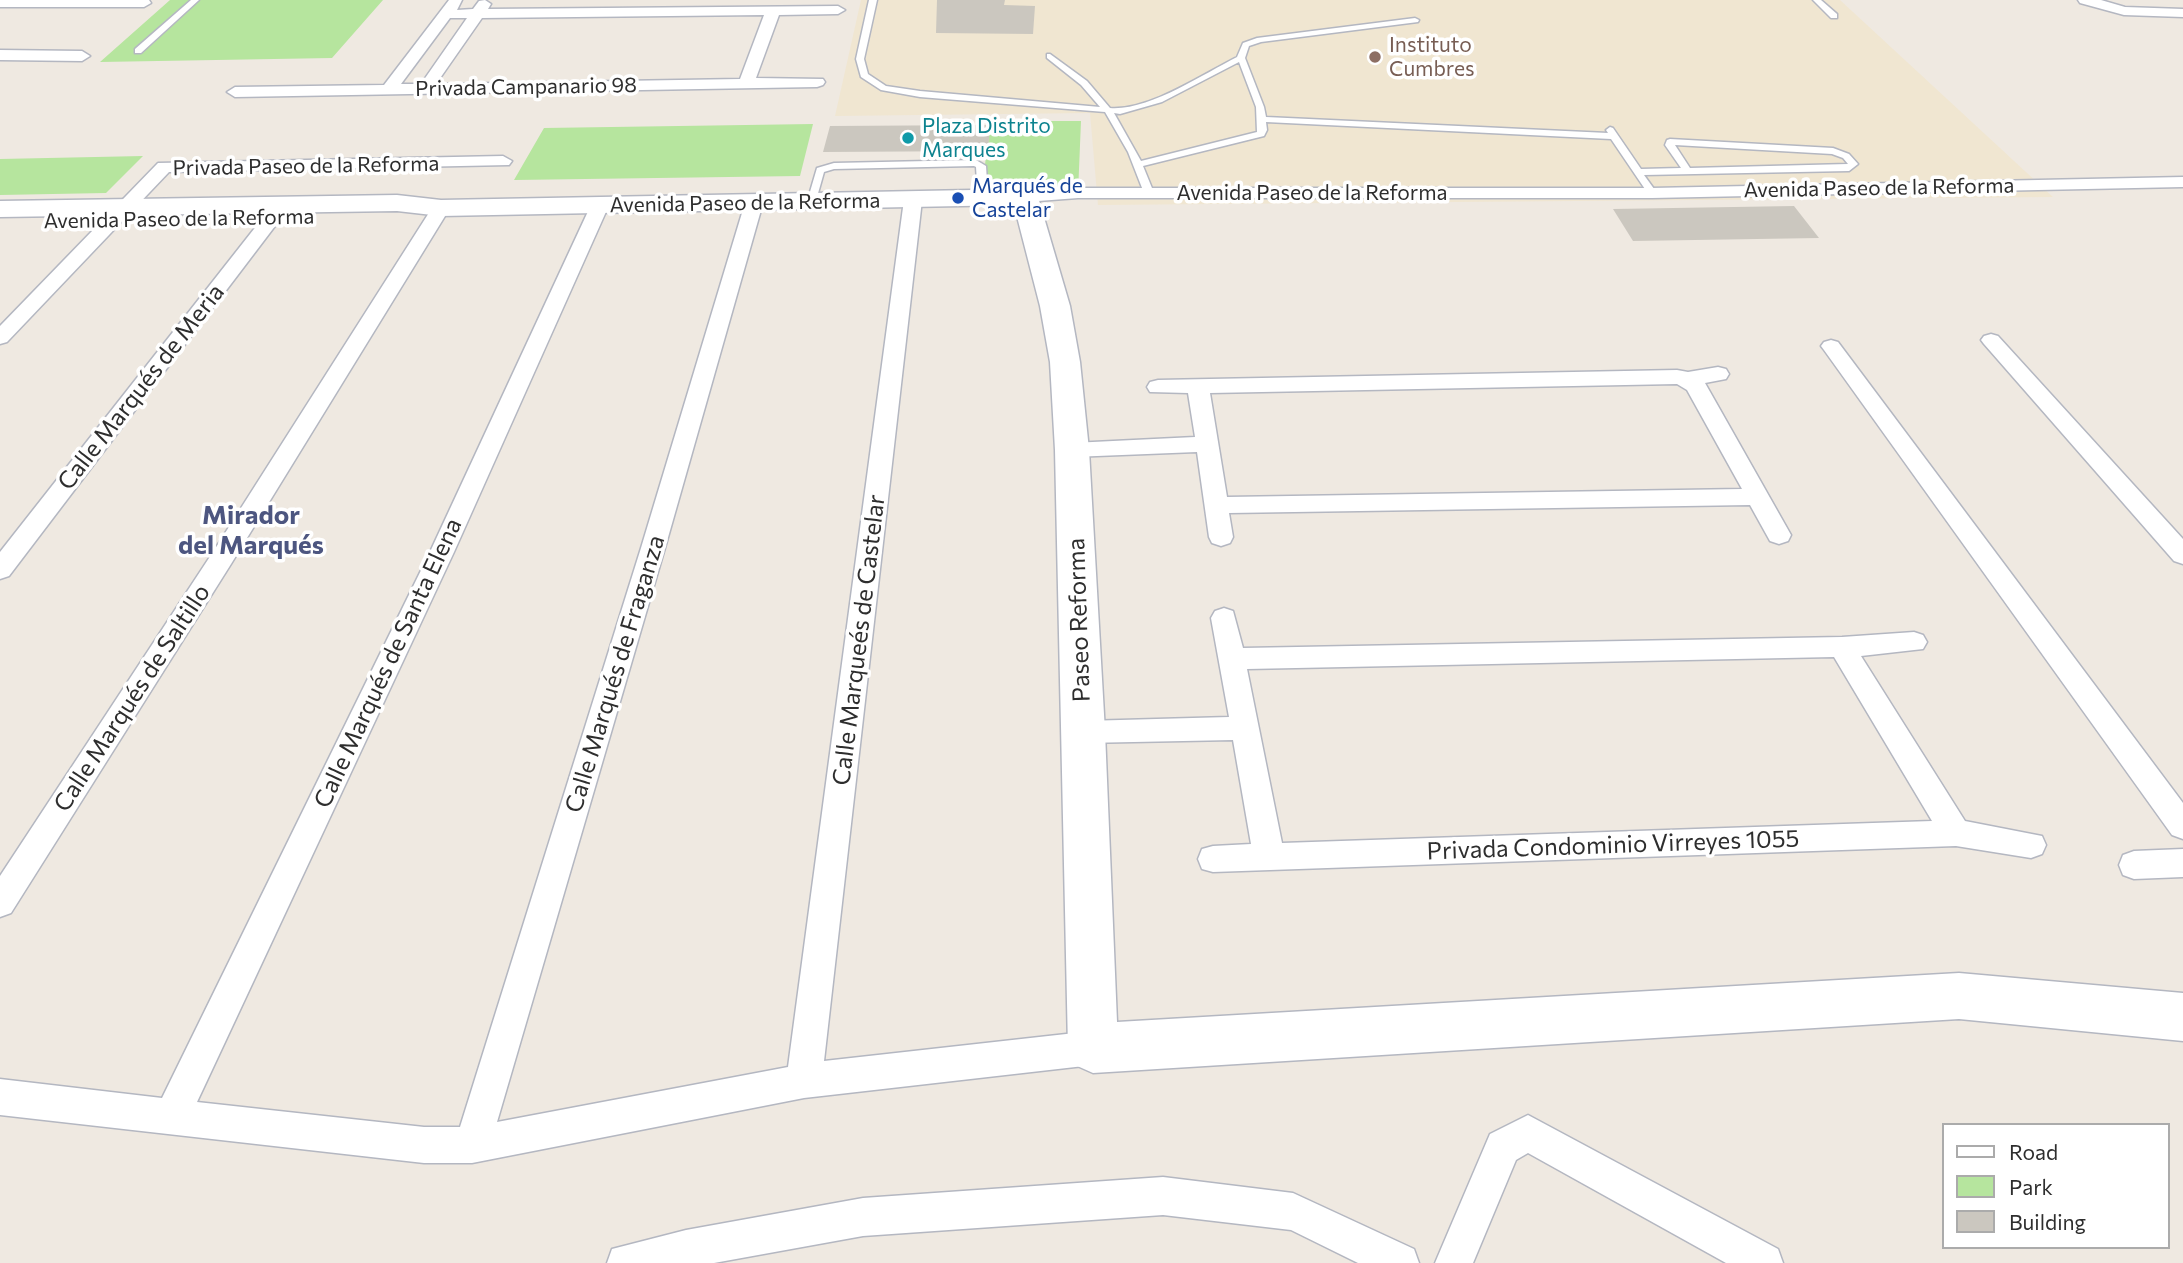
<!DOCTYPE html>
<html>
<head>
<meta charset="utf-8">
<style>
  body { margin:0 }
  #map { position:relative; width:2183px; height:1263px; overflow:hidden; background:#efe9e1; font-family:Commissioner,sans-serif }
  canvas { display:block }
  .legend { position:absolute; left:1942px; top:1123px; width:228px; height:126px; box-sizing:border-box; background:#fff; border:2px solid #ababab; margin:0; padding:9px 12px; list-style:none; font-size:21px; color:#2e2e2e }
  .legend li { display:flex; align-items:center; gap:14px; height:35px }
  .legend b { width:35px; border:2px solid #ababab }
</style>
</head>
<body>
<div id="map">
<canvas width="2183" height="1263"></canvas>
<ul class="legend">
<li><b style="height:9px;background:#fff"></b>Road</li>
<li><b style="height:19px;background:#b6e59e"></b>Park</li>
<li><b style="height:19px;background:#cbc7bf"></b>Building</li>
</ul>
</div>
<script>
const c = document.querySelector('canvas').getContext('2d');
c.lineJoin = 'round';
function paint(path, color) { c.fillStyle = color; c.fill(path, 'evenodd'); }
function strokePath(path, color, width, dash) { c.strokeStyle = color; c.lineWidth = width; c.lineCap = dash ? 'butt' : 'round'; c.setLineDash(dash || []); c.stroke(path); }
function write(font, color, halo, rows, align = 'center') {
  c.font = font + ' Commissioner,sans-serif'; c.lineWidth = 7; c.setLineDash([]); c.textBaseline = 'middle'; c.strokeStyle = halo; c.fillStyle = color; for (const [text, x, y, turn = 0] of rows) {
    c.save(); c.translate(x, y); c.rotate((+turn || 0) * Math.PI / 180); c.textAlign = isNaN(turn) ? turn : align; if (halo) c.strokeText(text, 0, 0); c.fillText(text, 0, 0); c.restore();
  }
}
const education = new Path2D(`
  M 861,0 L 1840,0 L 2053,197 L 1098,205 L 1090,113 L 835,116 Z`);
const green = new Path2D(`
  M 170,0 L 383,0 L 332,58 L 100,62 Z
  M 991,121 L 1081,121 L 1078,193 L 981,193 Z
  M 813,124 L 800,176 L 514,180 L 544,128 Z
  M 143,156 L 106,193 L 0,195 L 0,159 Z`);
const building = new Path2D(`
  M 937,0 L 1005,0 L 1004,5 L 1035,6 L 1033,34 L 936,33 Z
  M 990,125 L 988,151 L 823,152 L 830,126 Z
  M 1794,206 L 1819,238 L 1633,241 L 1613,209 Z`);
const lane = new Path2D(`
  M 191,0 L 199,0 L 141,53 L 135,53 L 135,49 Z
  M 869,0 L 877,0 L 864,59 L 868,74 L 886,86 L 920,91 L 1100,107 L 1081,85 L 1047,58 L 1047,54 L 1050,54 L 1087,81 L 1110,108 C 1149,111 1203,74 1237,57 L 1243,43 L 1257,38 L 1415,18 L 1419,20 L 1418,22 L 1261,42 L 1249,46 L 1245,58 L 1264,107 L 1266,117 L 1608,133 L 1606,130 L 1610,127 L 1613,128 L 1641,169 L 1681,168 L 1665,145 L 1667,140 L 1670,139 L 1833,148 L 1849,154 L 1858,164 L 1849,171 L 1644,175 L 1657,193 L 1652,196 L 1649,195 L 1611,139 L 1266,122 L 1267,130 L 1264,136 L 1143,166 L 1154,193 L 1149,196 L 1144,193 L 1128,152 L 1105,112 L 920,97 L 881,90 L 861,77 L 856,59 ZM 1239,62 L 1256,107 L 1257,132 L 1141,161 L 1114,113 L 1120,114 L 1162,102 ZM 1675,145 L 1832,154 L 1843,158 L 1848,164 L 1690,168 Z
  M 1813,0 L 1821,0 L 1837,14 L 1837,18 L 1831,18 Z
  M 976,160 L 986,166 L 988,198 L 983,201 L 978,198 L 976,167 L 974,166 L 834,169 L 824,172 L 815,204 L 807,202 L 817,168 L 834,163 Z`);
const street = new Path2D(`
  M 0,0 L 149,0 L 151,3 L 144,7 L 0,7 Z
  M 449,0 L 462,0 L 457,10 L 473,9 L 479,1 L 485,0 L 491,4 L 488,9 L 838,6 L 845,10 L 838,14 L 779,15 L 756,78 L 823,79 L 825,82 L 823,85 L 817,87 L 235,97 L 227,92 L 235,87 L 384,85 ZM 764,15 L 740,79 L 436,84 L 482,18 ZM 450,18 L 467,18 L 421,84 L 401,84 Z
  M 2078,0 L 2101,0 L 2125,7 L 2183,9 L 2183,17 L 2124,15 L 2080,3 Z
  M 0,50 L 82,51 L 90,56 L 82,61 L 0,60 Z
  M 503,156 L 512,161 L 509,165 L 169,172 L 7,342 L 0,344 L 0,326 L 158,163 Z
  M 2183,177 L 2183,187 L 1652,198 L 1078,198 L 1025,202 L 1016,197 L 1025,192 L 1078,188 L 1652,188 Z
  M 913,195 L 922,200 L 824,1061 L 1093,1031 L 1105,1036 L 1110,1048 L 1105,1060 L 1093,1065 L 804,1098 L 472,1163 L 424,1163 L 0,1115 L 0,1079 L 162,1098 L 430,552 L 591,205 L 600,200 L 609,205 L 454,552 L 197,1102 L 424,1127 L 460,1127 L 641,548 L 745,203 L 754,198 L 763,203 L 665,548 L 497,1122 L 788,1067 L 904,200 Z
  M 282,200 L 291,205 L 288,209 L 9,576 L 0,579 L 0,552 L 276,201 Z
  M 441,203 L 450,208 L 231,564 L 11,913 L 0,917 L 0,876 L 213,552 L 432,208 Z
  M 1991,334 L 1998,336 L 2183,539 L 2183,564 L 2174,561 L 1984,344 L 1981,340 L 1984,336 Z
  M 1831,340 L 1838,342 L 2183,803 L 2183,839 L 2172,835 L 1824,350 L 1821,346 L 1824,342 Z
  M 1718,367 L 1726,369 L 1729,374 L 1726,379 L 1705,383 L 1791,535 L 1788,541 L 1779,544 L 1770,541 L 1750,505 L 1229,513 L 1233,537 L 1230,543 L 1221,546 L 1212,543 L 1209,537 L 1197,452 L 1072,457 L 1064,455 L 1061,450 L 1064,445 L 1072,443 L 1195,437 L 1188,393 L 1150,392 L 1147,387 L 1150,382 L 1158,380 L 1677,370 L 1688,372 ZM 1677,384 L 1687,390 L 1742,489 L 1227,497 L 1210,393 Z
  M 1224,608 L 1233,611 L 1243,648 L 1842,637 L 1914,632 L 1923,635 L 1927,642 L 1923,649 L 1861,656 L 1965,821 L 2042,836 L 2046,845 L 2042,854 L 2031,858 L 1956,846 L 1213,872 L 1202,869 L 1198,859 L 1202,849 L 1213,846 L 1251,844 L 1233,740 L 1084,743 L 1074,740 L 1070,732 L 1074,724 L 1084,721 L 1229,717 L 1211,618 L 1215,611 ZM 1834,657 L 1932,821 L 1282,843 L 1247,669 Z
  M 2183,849 L 2183,877 L 2134,879 L 2123,875 L 2119,865 L 2123,855 L 2134,851 Z
  M 1528,1115 L 1778,1249 L 1783,1263 L 1726,1263 L 1528,1153 L 1516,1160 L 1473,1263 L 1435,1263 L 1490,1134 Z
  M 1163,1177 L 1293,1193 L 1414,1249 L 1419,1263 L 1358,1263 L 1291,1230 L 1163,1215 L 863,1236 L 714,1263 L 607,1263 L 612,1249 L 686,1230 L 863,1198 Z`);
const secondary = new Path2D(`
  M 1025,189 L 1034,191 L 1038,197 L 1070,306 L 1080,362 L 1089,450 L 1105,732 L 1117,1022 L 1959,973 L 2183,993 L 2183,1041 L 1959,1019 L 1093,1073 L 1075,1065 L 1068,1048 L 1055,450 L 1050,362 L 1040,306 L 1014,205 L 441,216 L 397,211 L 0,217 L 0,201 L 397,195 L 441,200 Z`);
const markers = [
  [1375,57,7,"#8d6e63"],
  [908,138,7,"#0f9aa8"],
  [958,198,7,"#1a4fb4"]
];
const farEducationnames = [
  ["Instituto",1389,45],
  ["Cumbres",1389,69]
];
const farStreetnames = [
  ["Privada Campanario 98",526,87,-1],
  ["Privada Paseo de la Reforma",306,166,-1],
  ["Avenida Paseo de la Reforma",1879,188,-1],
  ["Avenida Paseo de la Reforma",1312,193],
  ["Avenida Paseo de la Reforma",745,203,-1],
  ["Avenida Paseo de la Reforma",179,219,-1]
];
const farCulturenames = [
  ["Plaza Distrito",922,126],
  ["Marques",922,150]
];
const farTransitnames = [
  ["Marqués de",972,186],
  ["Castelar",972,210]
];
const streetNames = [
  ["Calle Marqués de Meria",141,387,-52],
  ["Paseo Reforma",1079,620,-92],
  ["Calle Marqueés de Castelar",859,640,-83],
  ["Calle Marqués de Santa Elena",388,663,-65],
  ["Calle Marqués de Fraganza",615,674,-73],
  ["Calle Marqués de Saltillo",132,698,-57],
  ["Privada Condominio Virreyes 1055",1613,845,-2]
];
const neighbourhoodNames = [
  ["Mirador",251,515],
  ["del Marqués",251,545]
];
paint(education, '#f0e6d1');
paint(green, '#b6e59e');
paint(building, '#cbc7bf');
strokePath(lane, '#b4b7c1', 3);
strokePath(street, '#b4b7c1', 3);
strokePath(secondary, '#b4b7c1', 3);
paint(lane, '#fff');
paint(street, '#fff');
paint(secondary, '#fff');
for (const [x, y, r, color] of markers) { const dot = new Path2D(); dot.arc(x, y, r, 0, 2 * Math.PI); c.fillStyle = color; c.fill(dot); strokePath(dot, '#fff', 2.5); }
write('21px', '#785e54', '#fff', farEducationnames, 'left');
write('21px', '#2e2e2e', '#fff', farStreetnames);
write('21px', '#0d838f', '#fff', farCulturenames, 'left');
write('21px', '#164399', '#fff', farTransitnames, 'left');
write('24px', '#2e2e2e', '#fff', streetNames);
write('bold 26px', '#4d5680', '#fff', neighbourhoodNames);
</script>
</body>
</html>
